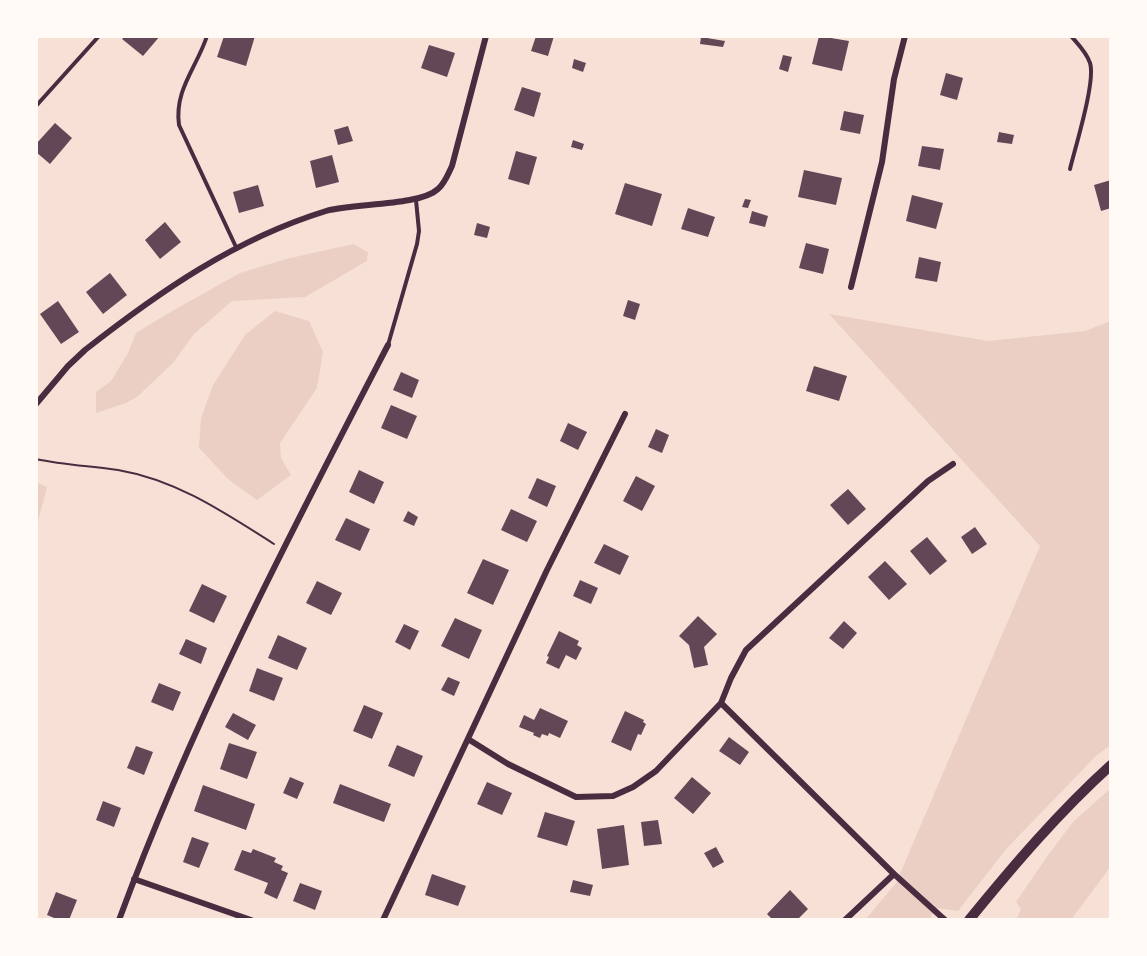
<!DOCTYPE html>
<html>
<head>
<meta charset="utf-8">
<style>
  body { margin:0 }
  #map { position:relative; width:1147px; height:956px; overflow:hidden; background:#f7e1d7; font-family:Commissioner,sans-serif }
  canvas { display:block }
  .frame { position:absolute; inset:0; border:38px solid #fffaf5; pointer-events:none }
</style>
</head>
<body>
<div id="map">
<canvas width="1147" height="956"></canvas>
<div class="frame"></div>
</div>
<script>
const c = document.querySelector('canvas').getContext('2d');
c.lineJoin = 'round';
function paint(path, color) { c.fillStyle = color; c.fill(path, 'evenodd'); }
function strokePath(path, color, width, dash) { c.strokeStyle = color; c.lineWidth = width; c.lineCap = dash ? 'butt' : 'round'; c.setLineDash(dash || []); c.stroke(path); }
const green = new Path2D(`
  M 353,244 L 368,252 L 367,261 L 305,297 L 232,301 L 194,334 L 173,363 L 137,397 L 126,403 L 96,413 L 96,392 L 111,381 L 128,353 L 136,333 L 167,314 L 240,273 L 286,259 Z
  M 275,311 L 309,321 L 323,352 L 317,388 L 280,443 L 281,458 L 291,475 L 257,500 L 229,480 L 199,448 L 201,418 L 213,385 L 245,335 Z
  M 829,314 L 988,341 L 1085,331 L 1111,321 L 1111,745 L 1097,755 L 1007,848 L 958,911 L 936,908 L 930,918 L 931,920 L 865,920 L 896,883 L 1040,546 Z
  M 36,482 L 47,487 L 36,529 Z
  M 1111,788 L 1111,866 L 1071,920 L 1016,920 L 1021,909 L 1016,902 L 1046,858 L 1073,822 Z`);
const building = new Path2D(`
  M 125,36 L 160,36 L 143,56 L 122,39 Z
  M 224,36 L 255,36 L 246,66 L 217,57 Z
  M 536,36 L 554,36 L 548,56 L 531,51 Z
  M 819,36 L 849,41 L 842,71 L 812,64 Z
  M 701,37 L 725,41 L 723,47 L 700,44 Z
  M 429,45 L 455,53 L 447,77 L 421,68 Z
  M 783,55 L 792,57 L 788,72 L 779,69 Z
  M 574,59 L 586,63 L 583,72 L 572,68 Z
  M 946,73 L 963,78 L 957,100 L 940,95 Z
  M 522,87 L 541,93 L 534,117 L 514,110 Z
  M 844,111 L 864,115 L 860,134 L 840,130 Z
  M 55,123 L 72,138 L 50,164 L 36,152 L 36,144 Z
  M 348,126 L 353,141 L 338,145 L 334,130 Z
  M 999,132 L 1014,135 L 1012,144 L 997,142 Z
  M 573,140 L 584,144 L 582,150 L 571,147 Z
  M 922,146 L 944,149 L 940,170 L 918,166 Z
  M 516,151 L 537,157 L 529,185 L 508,179 Z
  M 332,155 L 339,182 L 316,188 L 310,161 Z
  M 804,170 L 842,178 L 836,205 L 798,197 Z
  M 1111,180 L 1111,208 L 1101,211 L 1094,185 Z
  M 625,183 L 662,194 L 652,226 L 615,214 Z
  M 258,185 L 264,206 L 239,213 L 233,192 Z
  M 912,195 L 943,203 L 936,229 L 906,221 Z
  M 745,199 L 751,200 L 748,208 L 742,207 Z
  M 688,208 L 715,217 L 708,237 L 681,229 Z
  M 752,211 L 768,216 L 765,227 L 749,223 Z
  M 165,222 L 181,242 L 160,259 L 145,240 Z
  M 477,223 L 490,227 L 487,238 L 474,235 Z
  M 806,243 L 829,249 L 823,274 L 799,268 Z
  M 919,257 L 941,262 L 937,282 L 915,278 Z
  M 110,273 L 127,295 L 103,314 L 86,292 Z
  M 628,300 L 640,304 L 635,320 L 623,316 Z
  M 58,301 L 79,332 L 61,344 L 40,314 Z
  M 814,366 L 847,376 L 839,401 L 806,391 Z
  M 401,372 L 419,380 L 412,398 L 393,390 Z
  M 391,405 L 417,416 L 407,439 L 381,428 Z
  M 568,423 L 587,432 L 578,450 L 560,441 Z
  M 656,429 L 669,435 L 662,453 L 648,447 Z
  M 359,470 L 384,482 L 374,504 L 349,492 Z
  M 636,476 L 655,486 L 642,511 L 623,501 Z
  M 537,478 L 556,486 L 547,507 L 528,498 Z
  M 848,489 L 866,509 L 848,525 L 830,505 Z
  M 511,509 L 537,521 L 527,542 L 501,530 Z
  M 408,511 L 418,517 L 414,526 L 403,521 Z
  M 346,518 L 370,529 L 360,551 L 335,540 Z
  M 975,527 L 987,544 L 972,554 L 961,537 Z
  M 927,537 L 947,561 L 930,575 L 910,551 Z
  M 604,544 L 629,556 L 620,575 L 594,563 Z
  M 483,559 L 509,570 L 493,605 L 467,593 Z
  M 885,561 L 907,584 L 889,600 L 868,577 Z
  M 580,580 L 598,588 L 591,604 L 573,596 Z
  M 317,581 L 342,593 L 331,615 L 306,603 Z
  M 202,584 L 227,596 L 214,623 L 189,611 Z
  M 698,616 L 717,634 L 704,647 L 708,665 L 694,668 L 689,645 L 679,636 Z
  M 455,618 L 482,630 L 469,659 L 441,646 Z
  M 844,621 L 857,633 L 843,649 L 829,638 Z
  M 404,624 L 419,631 L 410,650 L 395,642 Z
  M 559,631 L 579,641 L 577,645 L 582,648 L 576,660 L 566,655 L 559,669 L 546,663 L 549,657 L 547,656 Z
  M 278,635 L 307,648 L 297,670 L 268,658 Z
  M 186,639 L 207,648 L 201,664 L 179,654 Z
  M 257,668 L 283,678 L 274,701 L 249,691 Z
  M 448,677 L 460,682 L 454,696 L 441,690 Z
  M 159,683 L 181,692 L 173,711 L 151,702 Z
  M 364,705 L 383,713 L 372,739 L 353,731 Z
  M 540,708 L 568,721 L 560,738 L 549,733 L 548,736 L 542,734 L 540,738 L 533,735 L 534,733 L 519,727 L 524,715 L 534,720 Z
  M 625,711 L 644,720 L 643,722 L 646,724 L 641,735 L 638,734 L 631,751 L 611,742 Z
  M 233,713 L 256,725 L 248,740 L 225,727 Z
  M 729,737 L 749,752 L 740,765 L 719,751 Z
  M 229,743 L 257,752 L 247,779 L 220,769 Z
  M 397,745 L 423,756 L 414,777 L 388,766 Z
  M 136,746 L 153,752 L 144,775 L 127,768 Z
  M 290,777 L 304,783 L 297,799 L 283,793 Z
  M 692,777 L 711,793 L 693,814 L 674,798 Z
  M 487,782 L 512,793 L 502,815 L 477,804 Z
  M 340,784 L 391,804 L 384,822 L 333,803 Z
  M 203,785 L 255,804 L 246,830 L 194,811 Z
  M 103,801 L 121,808 L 114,827 L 96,820 Z
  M 545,812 L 575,821 L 567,846 L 537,837 Z
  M 658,820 L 662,844 L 644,846 L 641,822 Z
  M 624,825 L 629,865 L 602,869 L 597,829 Z
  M 192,837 L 209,843 L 199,868 L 183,862 Z
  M 716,847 L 724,862 L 713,868 L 704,853 Z
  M 253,849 L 276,858 L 274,862 L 283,866 L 281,870 L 288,873 L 277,899 L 264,893 L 268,883 L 234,870 L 242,850 L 251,853 Z
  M 432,874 L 466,886 L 458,906 L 425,895 Z
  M 573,880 L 593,885 L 590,896 L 570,892 Z
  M 300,883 L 322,891 L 315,910 L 293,901 Z
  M 790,890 L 808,909 L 797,920 L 773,920 L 767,914 Z
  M 56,892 L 77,900 L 69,920 L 59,920 L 47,915 Z`);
const path = new Path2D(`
  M 36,459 C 63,465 91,466 118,470 C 177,480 225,513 274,544`);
const service = new Path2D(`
  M 207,36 C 197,67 174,90 179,125 L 236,247
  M 36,106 L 99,36
  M 1070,169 C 1075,148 1096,81 1090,63 C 1087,53 1078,44 1071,36
  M 388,345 L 417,244 L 419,231 L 416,200`);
const minor = new Path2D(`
  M 851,287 L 882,162 L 894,79 L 905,36
  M 36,404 L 68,366 L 85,350 C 159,292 235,239 326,211 C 354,203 420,206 438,189 C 445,183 448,174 452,166 L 486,36
  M 721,703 L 894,874 L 945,920
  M 468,739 L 508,764 L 576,797 L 613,796 L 633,787 L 656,771 L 721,703 L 731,678 L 746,650 L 928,481 L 953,464
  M 134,879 L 251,920
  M 119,920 C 193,719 290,534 388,345
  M 383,920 L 547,570 L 625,414
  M 845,920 L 894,874`);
const secondary = new Path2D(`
  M 969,920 C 1013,866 1059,812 1111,765`);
paint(green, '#ebcfc5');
paint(building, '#644757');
strokePath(path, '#4a2c40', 2);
strokePath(service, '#4a2c40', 4);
strokePath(minor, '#4a2c40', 6);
strokePath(secondary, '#4a2c40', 10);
</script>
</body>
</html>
